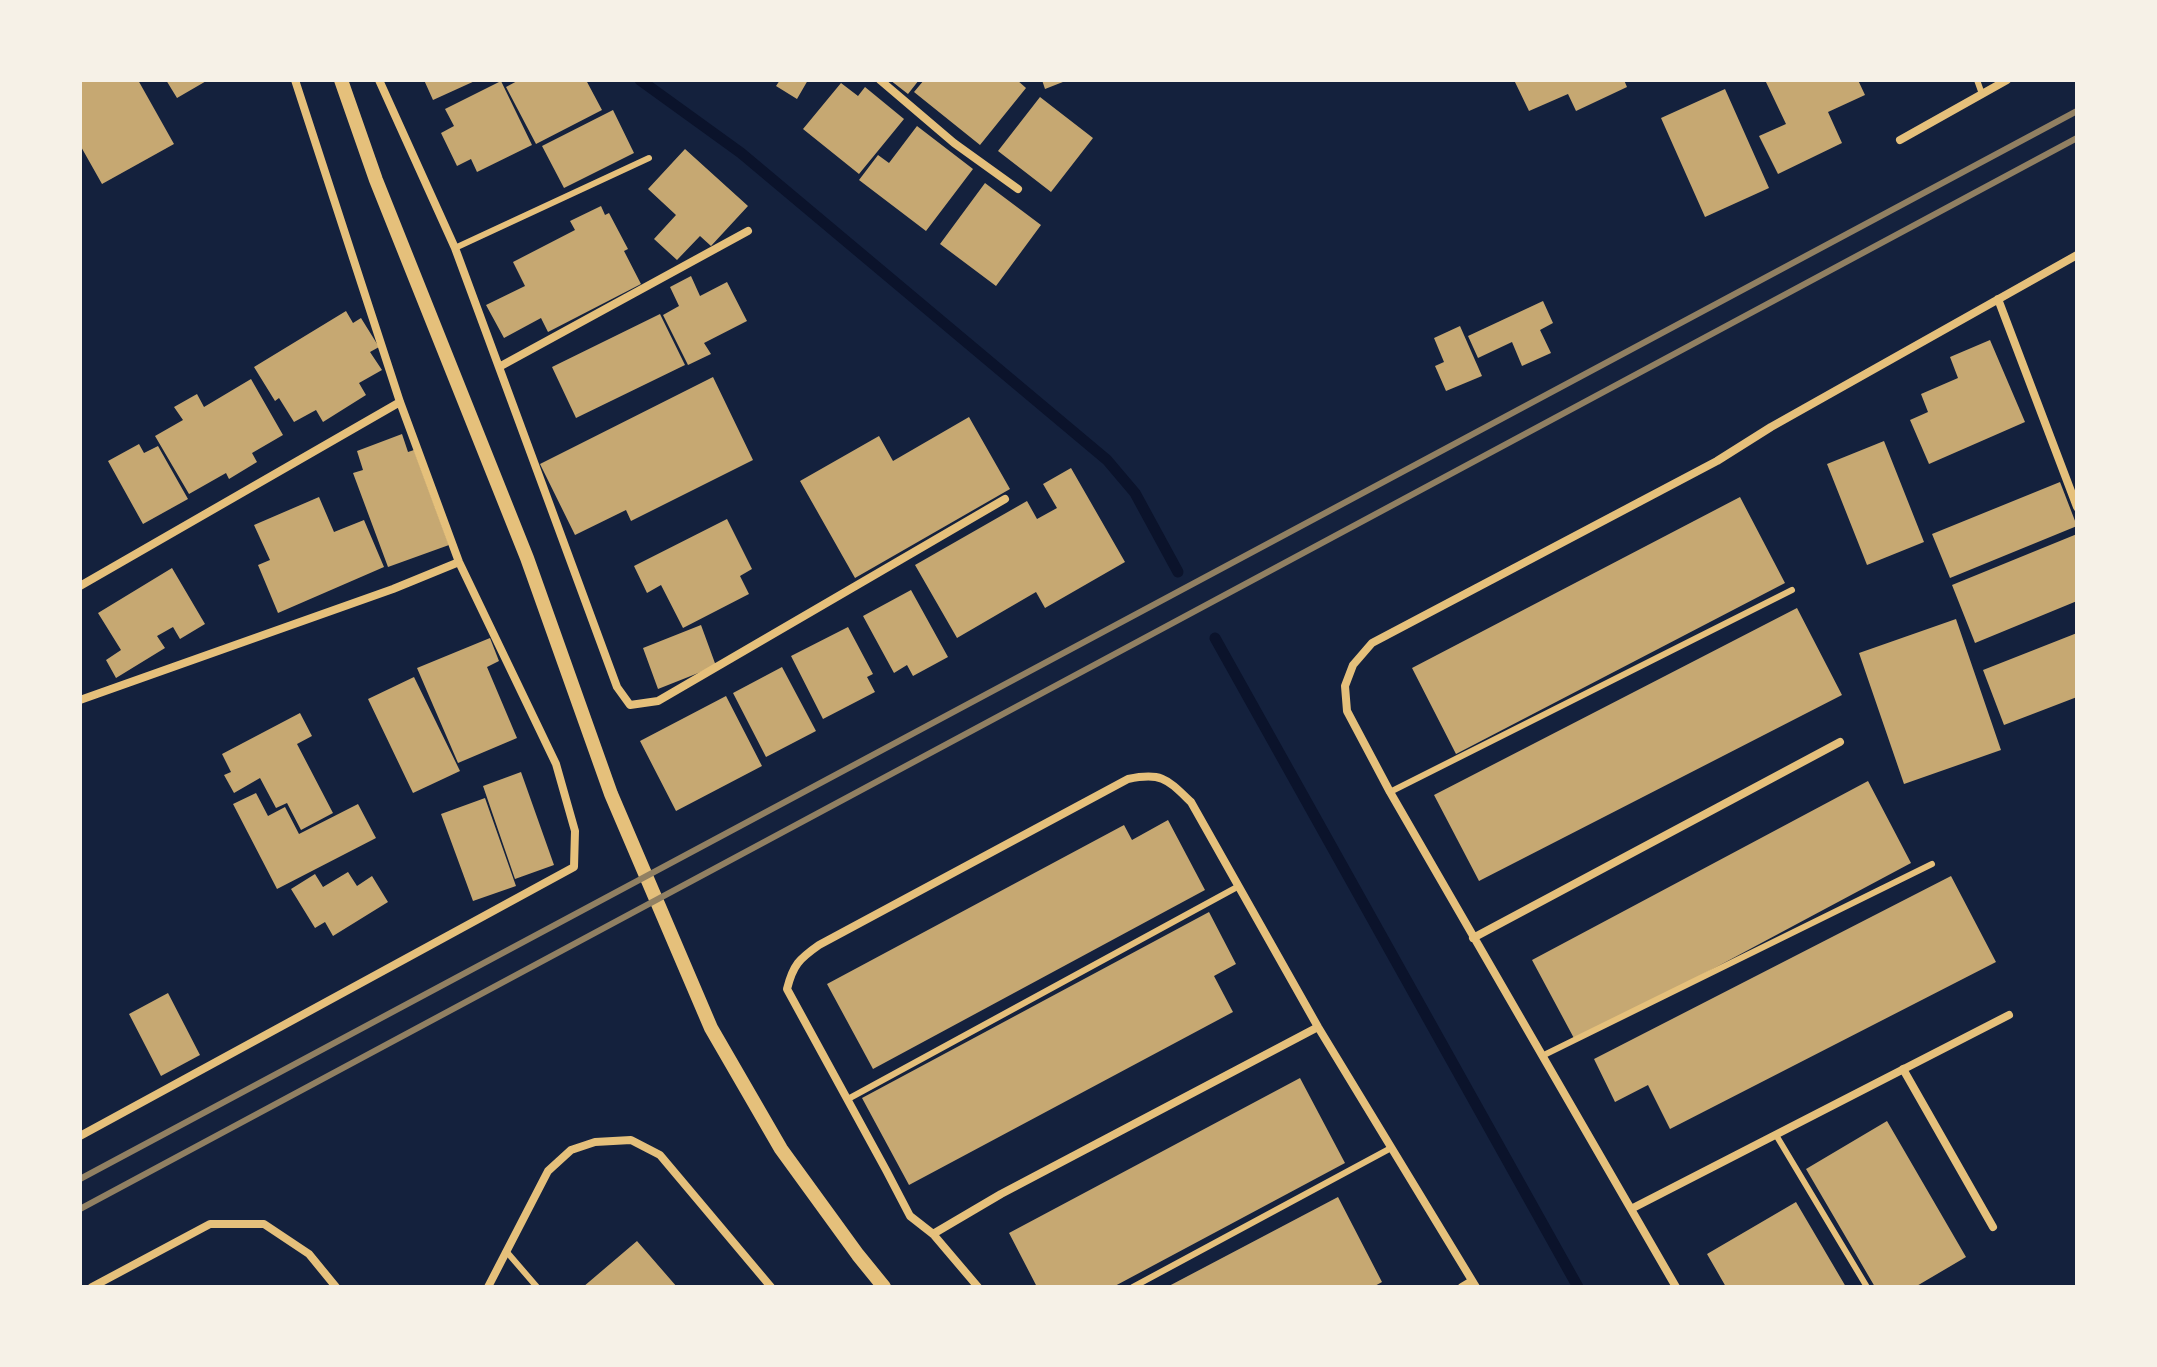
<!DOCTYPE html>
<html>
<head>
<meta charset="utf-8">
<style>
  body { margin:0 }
  #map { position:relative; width:2157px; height:1367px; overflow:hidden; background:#14213d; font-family:Signika,sans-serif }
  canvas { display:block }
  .frame { position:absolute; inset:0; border:82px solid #f6f1e7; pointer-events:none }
</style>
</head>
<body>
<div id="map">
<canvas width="2157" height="1367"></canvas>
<div class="frame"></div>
</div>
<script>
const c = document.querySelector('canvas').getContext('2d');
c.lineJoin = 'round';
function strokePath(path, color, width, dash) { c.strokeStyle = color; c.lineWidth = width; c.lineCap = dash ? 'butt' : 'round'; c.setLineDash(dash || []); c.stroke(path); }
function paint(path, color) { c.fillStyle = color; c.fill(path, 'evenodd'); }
const stream = new Path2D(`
  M 640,80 L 741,153 L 1107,460 L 1135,493 L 1178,572
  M 1215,638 L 1578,1287`);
const building = new Path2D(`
  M 80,80 L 138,80 L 174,144 L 102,184 L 80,145 Z
  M 166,80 L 208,80 L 177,98 Z
  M 424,80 L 477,80 L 433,100 Z
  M 519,80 L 586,80 L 602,110 L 536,144 L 506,87 Z
  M 780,80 L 808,80 L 797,99 L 776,86 Z
  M 890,80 L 919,80 L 908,94 Z
  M 924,80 L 1017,80 L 1026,88 L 980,145 L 914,92 Z
  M 1042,80 L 1068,80 L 1045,89 Z
  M 1514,80 L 1624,80 L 1627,87 L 1576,111 L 1568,94 L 1529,111 Z
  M 1765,80 L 1858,80 L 1865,95 L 1828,112 L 1842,143 L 1778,174 L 1759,136 L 1786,124 Z
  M 501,81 L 532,145 L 477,172 L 471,159 L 457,166 L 441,133 L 454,126 L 445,109 Z
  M 841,83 L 858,96 L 865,87 L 904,119 L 859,174 L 803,129 Z
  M 1725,89 L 1769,188 L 1705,217 L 1661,118 Z
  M 1040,97 L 1093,138 L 1051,192 L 998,151 Z
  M 613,110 L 634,153 L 564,188 L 542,146 Z
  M 917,126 L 973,169 L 926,231 L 859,180 L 878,155 L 889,163 Z
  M 685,149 L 748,206 L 711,246 L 700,236 L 677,260 L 654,239 L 676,215 L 648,189 Z
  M 985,183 L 1041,225 L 996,286 L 940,244 Z
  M 601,206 L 605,215 L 609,213 L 628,249 L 624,251 L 641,284 L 548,332 L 541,318 L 504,338 L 486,305 L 525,286 L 513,262 L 575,230 L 570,221 Z
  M 691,276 L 700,296 L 727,282 L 747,321 L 704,343 L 711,354 L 688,365 L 663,315 L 679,306 L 670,287 Z
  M 1543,301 L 1553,323 L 1540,330 L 1551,353 L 1522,366 L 1512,342 L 1478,358 L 1468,336 Z
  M 346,311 L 353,323 L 361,318 L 379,347 L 370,352 L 382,370 L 359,383 L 366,395 L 323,422 L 316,410 L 294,422 L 279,398 L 275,401 L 254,367 Z
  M 660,314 L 685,365 L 576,418 L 552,367 Z
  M 1460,326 L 1482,376 L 1446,391 L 1435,366 L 1444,362 L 1434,338 Z
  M 1990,340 L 2025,422 L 1929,464 L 1910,420 L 1928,412 L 1921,394 L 1958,378 L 1950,357 Z
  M 713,377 L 753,460 L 631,521 L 626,510 L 575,535 L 540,464 Z
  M 251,379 L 283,435 L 252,453 L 257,462 L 229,479 L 226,473 L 189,494 L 155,436 L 183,420 L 174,407 L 197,394 L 204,407 Z
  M 969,417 L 1010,489 L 855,578 L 800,481 L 879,436 L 893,461 Z
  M 402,434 L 408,452 L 414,450 L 449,545 L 388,567 L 353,473 L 363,470 L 357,451 Z
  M 1884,441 L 1924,542 L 1867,565 L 1827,464 Z
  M 139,444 L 144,453 L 158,446 L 188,499 L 143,524 L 108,461 Z
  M 1071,468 L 1125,562 L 1045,608 L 1036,592 L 957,638 L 915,565 L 1027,501 L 1037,519 L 1057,508 L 1043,484 Z
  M 2060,482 L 2077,526 L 1950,578 L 1932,534 Z
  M 319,497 L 334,532 L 364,520 L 384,567 L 278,613 L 258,565 L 270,560 L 254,525 Z
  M 1740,497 L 1785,583 L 1456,754 L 1412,668 Z
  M 727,519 L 752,569 L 740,576 L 749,594 L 683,628 L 661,585 L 647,593 L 634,566 Z
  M 2077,534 L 2077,601 L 1975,643 L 1952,585 Z
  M 172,568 L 205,624 L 180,639 L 173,627 L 157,636 L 165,648 L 116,678 L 106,660 L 121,650 L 98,613 Z
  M 911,590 L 948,657 L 913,676 L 907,665 L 894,673 L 863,616 Z
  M 1797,608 L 1842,695 L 1479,881 L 1434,795 Z
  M 1956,619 L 2001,750 L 1904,784 L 1859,653 Z
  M 701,625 L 716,666 L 658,689 L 643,648 Z
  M 848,627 L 873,674 L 867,677 L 875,692 L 823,719 L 791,656 Z
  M 2077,633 L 2077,697 L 2004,725 L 1983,670 Z
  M 490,638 L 499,661 L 487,667 L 517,738 L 458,763 L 417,668 Z
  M 782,667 L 816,731 L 766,757 L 733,693 Z
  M 414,677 L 460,771 L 413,793 L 368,699 Z
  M 726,696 L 762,766 L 676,811 L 640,741 Z
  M 300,713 L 312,736 L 297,744 L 333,813 L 301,830 L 287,803 L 276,808 L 260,778 L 234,793 L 224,775 L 231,772 L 222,754 Z
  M 521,772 L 554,865 L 515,879 L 483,786 Z
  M 1868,781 L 1911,863 L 1576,1042 L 1532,960 Z
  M 256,793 L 268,816 L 285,807 L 299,834 L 358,804 L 376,838 L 277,889 L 233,804 Z
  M 485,798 L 516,886 L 473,901 L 441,814 Z
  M 1168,820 L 1205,890 L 873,1069 L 827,984 L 1124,825 L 1132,840 Z
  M 348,872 L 357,886 L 372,876 L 388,902 L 333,936 L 325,922 L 315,928 L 291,889 L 315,874 L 323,887 Z
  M 1951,876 L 1996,962 L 1670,1129 L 1648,1085 L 1615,1102 L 1594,1059 Z
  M 1209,912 L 1236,964 L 1214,976 L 1233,1012 L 909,1185 L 862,1098 Z
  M 168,993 L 200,1055 L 161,1076 L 129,1014 Z
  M 1300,1078 L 1345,1163 L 1113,1287 L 1037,1287 L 1009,1233 Z
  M 1887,1121 L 1966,1257 L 1915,1287 L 1875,1287 L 1806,1169 Z
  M 1338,1197 L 1382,1282 L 1373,1287 L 1167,1287 Z
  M 1796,1202 L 1846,1287 L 1726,1287 L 1707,1254 Z
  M 637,1241 L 677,1287 L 583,1287 Z`);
const service = new Path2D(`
  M 1977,80 L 1982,94
  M 455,248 L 649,158
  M 1390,792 L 1792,590
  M 1542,1056 L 1932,864
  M 848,1099 L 1239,886
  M 1776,1135 L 1867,1287
  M 506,1251 L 537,1287
  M 1133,1287 L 1391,1148`);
const minor = new Path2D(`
  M 379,80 L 455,248 L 617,687 L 630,705 L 658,701 L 1005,499
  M 880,80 L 954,143 L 1018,189
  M 1900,140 L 2007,80
  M 1998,299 L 2077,507
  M 499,367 L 748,231
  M 80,586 L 400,402
  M 80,700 L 393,589 L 459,562
  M 1473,938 L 1840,742
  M 1903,1069 L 1993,1227
  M 80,1136 L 574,867 L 575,831 L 556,764 L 459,562 L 400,402 L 295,80
  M 1631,1209 L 2009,1015
  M 933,1234 L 1001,1194 L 1318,1027
  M 92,1287 L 210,1224 L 264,1224 L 309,1254 L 336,1287
  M 488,1287 L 548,1171 L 571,1150 L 595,1142 L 631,1140 L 660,1155 L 771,1287
  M 978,1287 L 933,1234 L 910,1216 L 886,1170 L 787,989 C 793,965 799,959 819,945 L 1128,779 C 1162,772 1167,779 1191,802 L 1318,1027 L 1476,1287
  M 1462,1287 L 1472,1281
  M 1676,1287 L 1390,792 L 1347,711 L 1345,686 L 1353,665 L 1372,643 L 1717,461 L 1771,427 L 2077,255`);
const tertiary = new Path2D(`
  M 341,80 L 376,180 L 527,558 L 611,794 L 711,1028 L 781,1149 L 858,1255 L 884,1287`);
const rail = new Path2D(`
  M 80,1179 L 2077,111
  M 80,1209 L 2077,138`);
strokePath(stream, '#0b132b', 11);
paint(building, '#c6a872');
strokePath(service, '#e5c07b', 6);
strokePath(minor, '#e5c07b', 8);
strokePath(tertiary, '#e5c07b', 14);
strokePath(rail, '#918062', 6);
</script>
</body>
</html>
